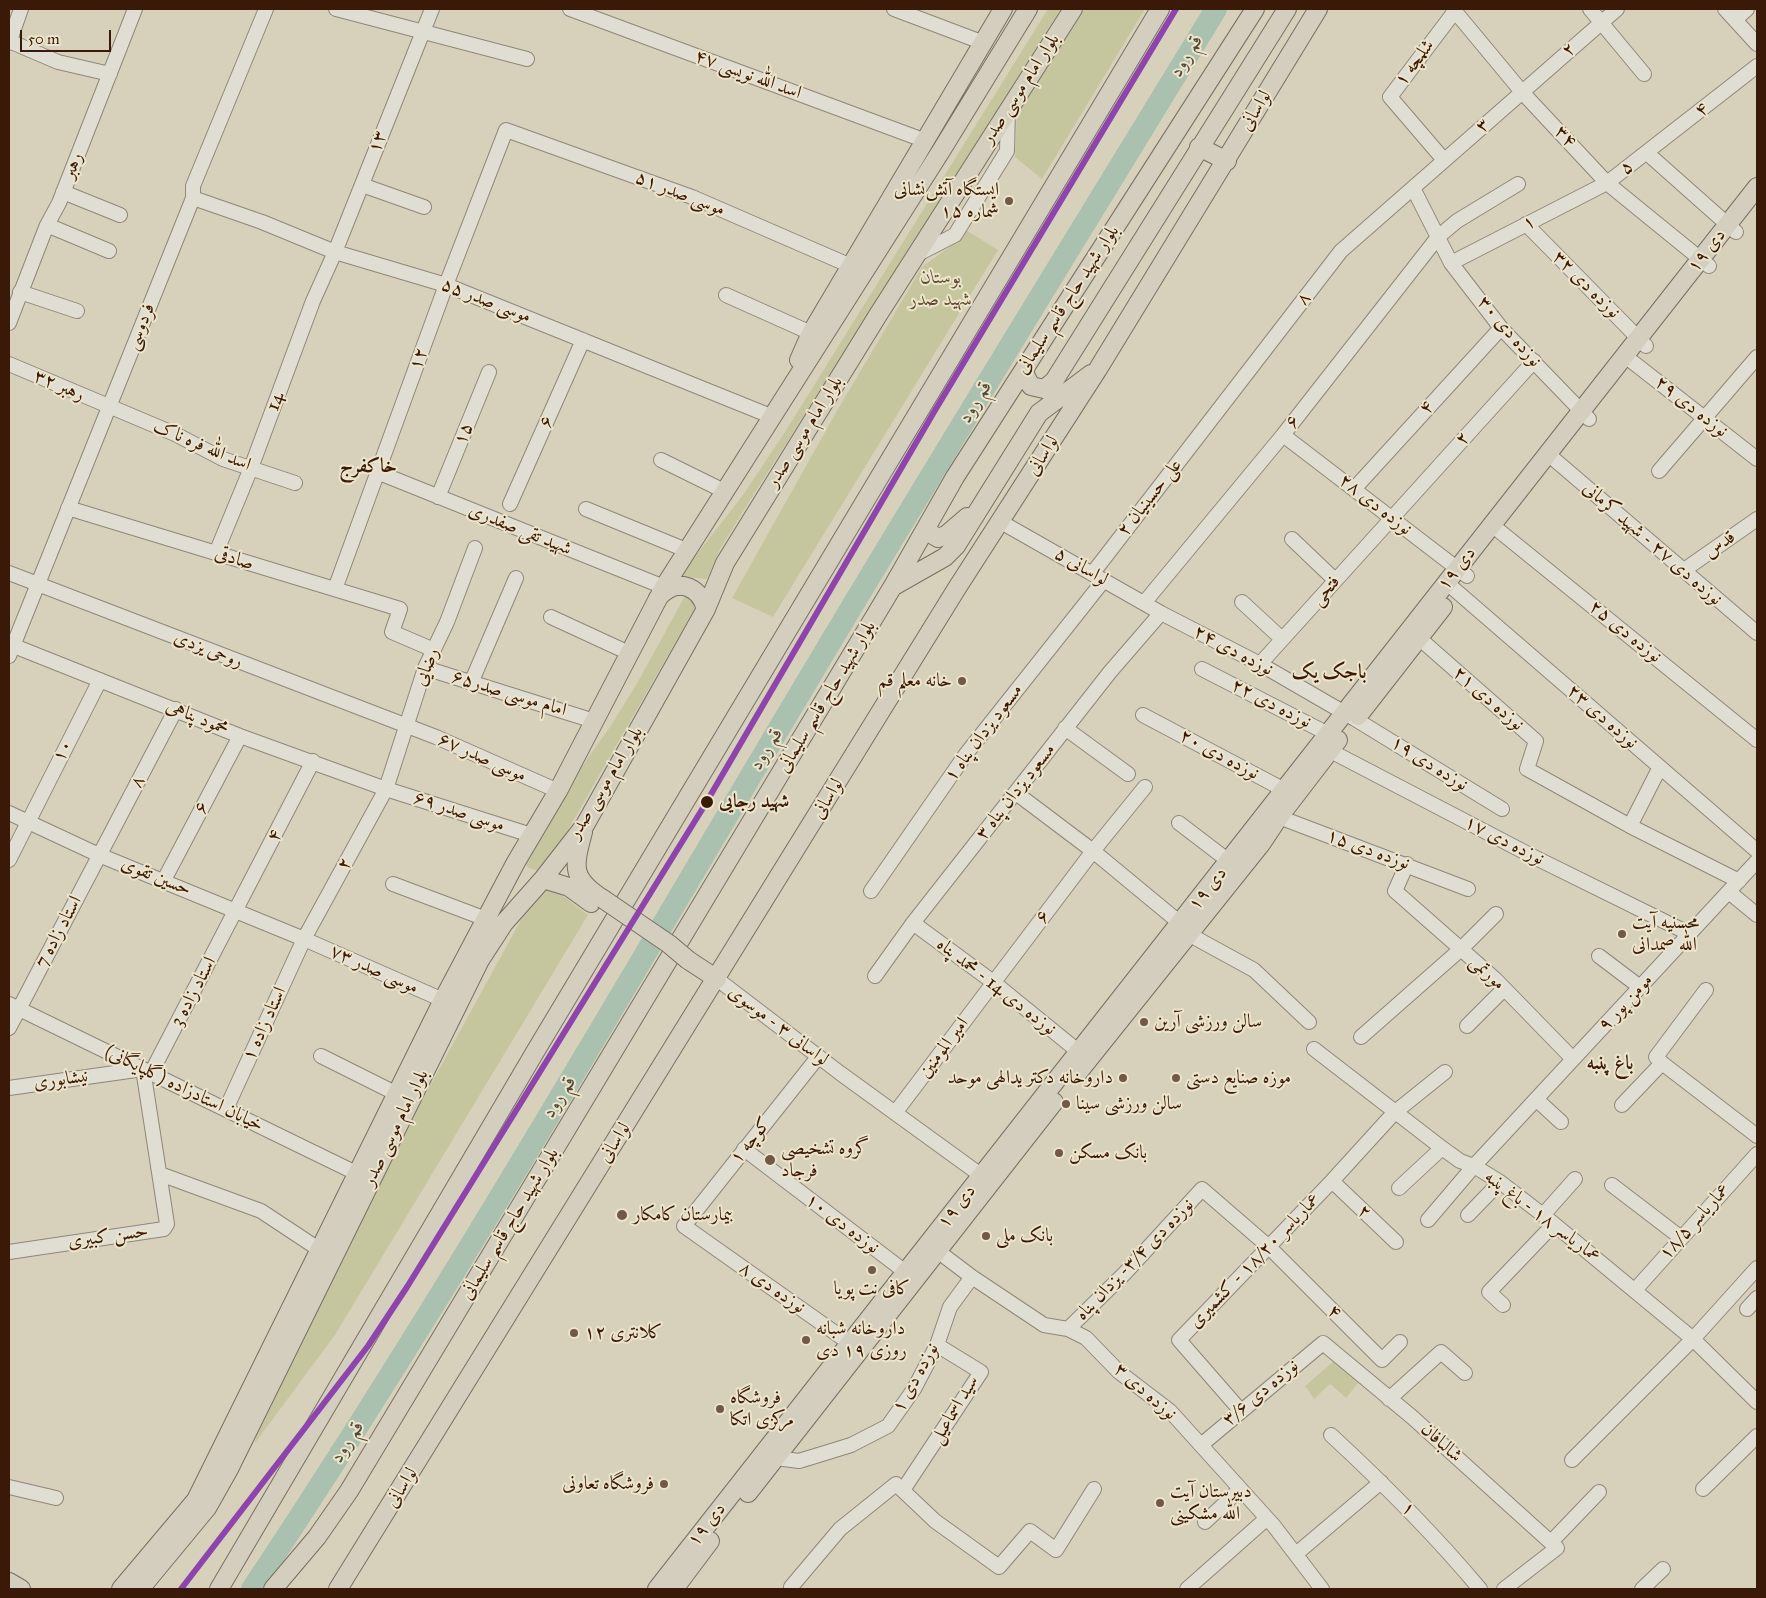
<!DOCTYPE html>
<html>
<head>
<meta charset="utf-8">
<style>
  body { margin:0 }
  #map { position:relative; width:1766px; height:1598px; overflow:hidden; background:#d7d1bb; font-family:"IM FELL Great Primer",serif }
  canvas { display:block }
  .frame { position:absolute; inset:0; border:10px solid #3a1909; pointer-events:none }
  .scale { position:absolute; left:20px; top:30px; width:91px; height:22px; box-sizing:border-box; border:2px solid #3a1909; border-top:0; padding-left:6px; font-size:15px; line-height:18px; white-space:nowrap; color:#3a1909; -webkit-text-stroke:4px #ece5cc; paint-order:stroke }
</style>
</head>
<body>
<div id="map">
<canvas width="1766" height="1598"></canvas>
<div class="frame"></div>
<div class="scale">50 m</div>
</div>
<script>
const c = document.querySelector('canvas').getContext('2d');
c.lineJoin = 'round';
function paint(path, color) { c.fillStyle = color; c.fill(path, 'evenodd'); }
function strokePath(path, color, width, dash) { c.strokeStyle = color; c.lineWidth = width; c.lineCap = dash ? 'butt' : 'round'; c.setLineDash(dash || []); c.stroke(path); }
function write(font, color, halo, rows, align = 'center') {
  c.font = font + ' "IM FELL Great Primer",Amiri,serif'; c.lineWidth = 4; c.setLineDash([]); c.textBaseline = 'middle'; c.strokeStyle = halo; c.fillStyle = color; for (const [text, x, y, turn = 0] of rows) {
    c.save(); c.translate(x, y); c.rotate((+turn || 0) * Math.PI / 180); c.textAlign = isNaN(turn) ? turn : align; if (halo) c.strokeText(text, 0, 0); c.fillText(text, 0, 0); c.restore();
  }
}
const green = new Path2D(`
  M 1048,9 L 1061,9 L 749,502 L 720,549 L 707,579 L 686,577 L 677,580 L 743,495 L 785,432 Z
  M 1085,9 L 1145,9 L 1042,179 L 1015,157 L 1017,113 Z
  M 966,230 L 998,250 L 773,617 L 732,598 L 834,416 L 922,267 L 959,240 Z
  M 685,596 L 693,600 L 695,608 L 561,842 L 538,871 L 527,867 L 526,861 L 565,790 L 612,724 L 640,678 Z
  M 550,886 L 588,915 L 335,1335 L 255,1443 L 258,1427 L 402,1137 L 528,907 Z
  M 1334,1361 L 1359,1382 L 1346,1398 L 1330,1384 L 1314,1399 L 1305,1386 Z`);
const river = new Path2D(`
  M 252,1589 C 448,1295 624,988 805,685 C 940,458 1079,234 1216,9`);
const minor = new Path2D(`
  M 336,9 L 527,59
  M 570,9 L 926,141
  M 894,9 L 984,43
  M 1453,9 L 1522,92 L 1607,183 L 1709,266
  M 1590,9 L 1644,74
  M 1725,9 L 1757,44
  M 1736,19 L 1747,9
  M 9,41 L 58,62 L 110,74
  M 9,43 L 21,9
  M 1647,153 L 1736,232
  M 1444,160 L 1390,97 L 1455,11
  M 362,185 L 424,207
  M 1413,188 L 1451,263 L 1501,328 L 1589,419
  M 63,192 L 120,215
  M 193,198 L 262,222 L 335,252 L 446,285 L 773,417
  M 1526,224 L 1646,346
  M 47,225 L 109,251
  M 916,255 L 955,235 L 1007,151 L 1008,110
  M 1451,263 L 1607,183 L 1757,66
  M 20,292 L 77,311
  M 726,295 L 811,333
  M 9,323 L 47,225 L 59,203 L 135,9
  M 1625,356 L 1757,459
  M 9,364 L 175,434 L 223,459 L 295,483
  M 1283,435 L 1467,576
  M 1548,454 L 1757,633
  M 661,460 L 724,491
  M 1659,471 L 1757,357
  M 377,472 L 664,587
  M 1354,489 L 1501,328
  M 438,497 L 489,372
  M 510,504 L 583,340
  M 68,508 L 400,609 L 392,632 L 434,650
  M 586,509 L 686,550
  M 1001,522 L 1161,613 L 1260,664 L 1355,719 L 1502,809
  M 1492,525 L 1757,740
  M 1292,539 L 1335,580
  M 216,553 L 251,468 L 313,301 L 335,252 L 432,9
  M 1684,570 L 1757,519
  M 9,573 L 436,737 L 558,791
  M 1092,574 L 1341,251 L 1617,9
  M 1447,583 L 1757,851
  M 335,589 L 446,285 L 506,130 L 692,197 L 851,266
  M 1242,602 L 1282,639
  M 1144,603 L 1283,435 L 1438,237 L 1457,221 L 1518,184
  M 551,617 L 629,653
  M 1419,638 L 1536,741 L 1527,769 L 1630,826 L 1739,881
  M 9,644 L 240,736 L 386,789 L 531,835
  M 9,656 L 193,198 L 193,186 L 266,9
  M 1260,664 L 1534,361
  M 425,668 L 594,721
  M 1202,669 L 1336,738
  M 471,683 L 516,578
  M 1143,715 L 1292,794
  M 1065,728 L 1128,774
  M 1321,746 L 1532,856 L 1690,934
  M 1016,793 L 1093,851 L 1180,923
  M 1271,812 L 1279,817 L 1468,889
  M 9,813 L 99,855 L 304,939 L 443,1000
  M 1179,823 L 1230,862
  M 1630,826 L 1660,767
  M 9,860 L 100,680
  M 1407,864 L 1395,891 L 1495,979 L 1573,1059
  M 164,880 L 240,736
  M 393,884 L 486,919
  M 871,891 L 966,754 L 1104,580
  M 1729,892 L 1757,915
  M 913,923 L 993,982 L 1079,1052
  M 1181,930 L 1254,970 L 1309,1022
  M 1599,956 L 1640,987
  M 875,976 L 913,923 L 1110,672 L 1161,613
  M 717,979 L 840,1073 L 982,1176
  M 9,1004 L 358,1174
  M 1467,1026 L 1504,989
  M 9,1028 L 176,709
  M 1361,1037 L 1461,949 L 1496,914
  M 1314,1049 L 1442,1148 L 1460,1161 L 1474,1166 L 1500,1182 L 1543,1215 L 1693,1339 L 1757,1402
  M 321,1056 L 397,1094
  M 818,1057 L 684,1226 L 858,1349
  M 1662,1063 L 1757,1136
  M 151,1073 L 313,761
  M 9,1088 L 143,1069 L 167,1224 L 164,1229 L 9,1252
  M 1536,1099 L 1561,1122
  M 1622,1105 L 1662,1063 L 1656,1057 L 1706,990
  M 226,1109 L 304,939 L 386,789 L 425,668 L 447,622 L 475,548
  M 895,1113 L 1093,851 L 1145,787
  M 744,1149 L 912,1277
  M 160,1174 L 261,1211 L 320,1250
  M 1332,1181 L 1396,1242
  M 1612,1185 L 1680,1237
  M 1399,1188 L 1442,1148
  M 1468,1215 L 1500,1182
  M 1543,1215 L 1575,1179
  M 1428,1220 L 1474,1166 L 1757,861
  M 931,1246 L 972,1277 L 1044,1325 L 1068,1329 L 1086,1338 L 1119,1372 L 1170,1411 L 1274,1526 L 1322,1589
  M 1635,1290 L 1757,1154
  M 1503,1305 L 1489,1292 L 1554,1224
  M 1747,1309 L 1757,1298
  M 1068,1329 L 1125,1273 L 1202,1189 L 1269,1247 L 1382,1360 L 1400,1342
  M 1389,1399 L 1441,1352 L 1465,1373
  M 1240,1410 L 1179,1340 L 1332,1181 L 1394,1113 L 1445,1072
  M 1331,1435 C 1384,1484 1434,1534 1480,1589
  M 1201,1445 L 1323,1343 L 1412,1417 L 1557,1548 L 1504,1589
  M 768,1457 L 799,1461 L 851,1445 L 888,1426 L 914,1389 L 937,1345 L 950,1307 L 972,1277
  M 1572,1460 L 1693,1339 L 1757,1268
  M 9,1487 L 56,1498
  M 1703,1489 L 1757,1436
  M 903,1490 L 981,1372 L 937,1345
  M 1205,1522 L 1239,1490
  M 1551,1542 L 1599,1492
  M 1296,1554 L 1381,1482
  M 791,1587 L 840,1529 L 896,1484 L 935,1521 L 999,1567 L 1030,1531 L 1056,1550 L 1094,1489
  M 1187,1589 L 1266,1519
  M 1642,1589 L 1663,1569`);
const major = new Path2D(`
  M 1199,147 L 1227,161
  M 799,360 L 811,333 L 1003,9
  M 1027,364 L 1024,373 L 1031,386 L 1044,389 L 1054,381 L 1287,9
  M 925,530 L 938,538 L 946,535 L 967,517
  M 894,586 L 945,557 L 956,546 L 1039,413 L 1091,374
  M 658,598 C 676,577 699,585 706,609
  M 1358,716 L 1443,607
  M 583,832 C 574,866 570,878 603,899
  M 543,879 L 569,887 L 591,903
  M 688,960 L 717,979
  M 1077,1074 L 1261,844 L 1279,817 L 1338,740
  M 748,1493 L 1054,1102
  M 9,1582 L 21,1589
  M 121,1589 L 196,1500 L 443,1000 L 516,862 L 558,791 L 664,587 L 941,151 L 1028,9
  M 140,1589 L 207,1508 L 229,1469 L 480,960 L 504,923 L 543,879 L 585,825 L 706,609 L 725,563 L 878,315 L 1073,9
  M 219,1589 L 535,1052 L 1160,9
  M 273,1589 L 317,1537 L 349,1491 L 893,586 L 955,477 L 1255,9
  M 338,1589 L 957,588 L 1098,369 L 1318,9
  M 657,1589 L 1757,187
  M 674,1589 L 710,1541`);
const rail = new Path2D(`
  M 181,1589 L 368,1346 L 407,1287 L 703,808 L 934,412 L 1176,9`);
const majorBridge = new Path2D(`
  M 603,899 L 669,944 L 688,960`);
const metro1 = new Path2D(`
  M 181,1589 L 368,1346 L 407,1287 L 703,808 L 934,412 L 1176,9`);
const markers = [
  [1009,201,5,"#715947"],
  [962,681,5,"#715947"],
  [707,802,7,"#3a1909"],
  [1622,934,5,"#715947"],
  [1144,1022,5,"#715947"],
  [1123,1078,5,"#715947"],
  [1176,1078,5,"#715947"],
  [1066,1104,5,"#715947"],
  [1059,1153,5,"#715947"],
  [770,1160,6,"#715947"],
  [622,1215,6,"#715947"],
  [986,1236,5,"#715947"],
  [872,1270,5,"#715947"],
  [574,1333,5,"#715947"],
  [806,1340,5,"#715947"],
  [720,1409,5,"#715947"],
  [664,1484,5,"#715947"],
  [1160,1503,5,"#715947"]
];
const streetNames = [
  ["۲",1569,50,-41],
  ["۱ شلمچه",1415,63,-53],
  ["۴۷ اسد الله نویسی",748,75,20],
  ["بلوار امام موسی صدر",1021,89,-57],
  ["۴",1702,110,-38],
  ["لواسانی",1256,111,-59],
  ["۳",1483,126,-41],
  ["۳۴",1565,137,47],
  ["۱۳",378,142,-69],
  ["رهبر",73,166,-69],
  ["۵",1627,168,-36],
  ["موسی صدر ۵۱",680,194,21],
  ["۱",1529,223,-27],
  ["۱۹ دی",1707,251,-52],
  ["نوزده دی ۳۲",1586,285,45],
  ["۸",1304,299,-52],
  ["بلوار شهید حاج قاسم سلیمانی",1068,300,-57],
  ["موسی صدر ۵۵",486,301,21],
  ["فردوسی",141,327,-68],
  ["نوزده دی ۳۰",1509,332,49],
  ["۱۲",419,359,-70],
  ["رهبر ۳۲",59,386,23],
  ["14",276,402,-70],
  ["نوزده دی ۲۹",1691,407,38],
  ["۴",1427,408,-48],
  ["۶",547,422,-66],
  ["۶",1293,422,-52],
  ["بلوار امام موسی صدر",805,432,-58],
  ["۱۵",464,434,-68],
  ["۲",1463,439,-48],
  ["اسد الله فره ناک",202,446,23],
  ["لواسانی",1043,456,-58],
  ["۲ علی حسینیان",1150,498,-52],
  ["نوزده دی ۲۸",1375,505,38],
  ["شهید تقی صفدری",520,530,22],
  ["نوزده دی ۲۷ - شهید کرمانی",1652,544,41],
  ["قدس",1720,545,-35],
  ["صادقی",234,559,17],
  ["لواسانی ۵",1081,567,30],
  ["۱۹ دی",1457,569,-52],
  ["فتحی",1326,591,-48],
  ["نوزده دی ۲۵",1625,632,39],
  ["روحی یزدی",208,650,21],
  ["نوزده دی ۲۴",1233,651,28],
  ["رضایی",427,667,-68],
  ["امام موسی صدر۶۵",509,694,17],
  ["بلوار شهید حاج قاسم سلیمانی",827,697,-59],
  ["نوزده دی ۲۱",1488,699,41],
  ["نوزده دی ۲۲",1271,704,27],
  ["نوزده دی ۲۳",1602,717,41],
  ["محمود پناهی",197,718,22],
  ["۱ مسعود یزدان پناه",984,733,-53],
  ["۱۰",63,751,-63],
  ["نوزده دی ۲۰",1219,755,28],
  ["موسی صدر ۶۷",482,758,24],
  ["نوزده دی ۱۹",1429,764,32],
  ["۸",138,782,-62],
  ["بلوار امام موسی صدر",606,783,-59],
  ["۳ مسعود یزدان پناه",1016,792,-52],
  ["لواسانی",828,799,-59],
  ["۶",202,808,-62],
  ["موسی صدر ۶۹",459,812,18],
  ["۴",275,836,-63],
  ["نوزده دی ۱۷",1504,841,27],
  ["نوزده دی ۱۵",1368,850,20],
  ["۲",345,864,-61],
  ["حسین تقوی",156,877,22],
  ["۱۹ دی",1208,889,-51],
  ["۶",1043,917,-53],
  ["استاد زاده 7",59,932,-62],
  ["موسی صدر ۷۳",374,970,24],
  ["مورتمی",1487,973,43],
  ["نوزده دی 14 - محمد پناه",996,987,38],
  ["استاد زاده 3",194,992,-62],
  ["مومن پور ۹",1626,1003,-47],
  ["استاد زاده ۱",265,1024,-65],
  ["لواسانی ۳ - موسوی",778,1026,37],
  ["امیر المومنین",944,1048,-53],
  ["نیشابوری",61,1080,-8],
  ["خیابان استادزاده (گلپایگانی)",184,1089,26],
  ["بلوار امام موسی صدر",396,1128,-64],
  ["کوچه ۱",751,1141,-51],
  ["لواسانی",615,1143,-58],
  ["۱۹ دی",957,1207,-52],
  ["۲",1364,1212,43],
  ["عماریاسر ۱۸ - باغ پنبه",1542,1217,37],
  ["عماریاسر ۱۸/۵",1695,1222,-48],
  ["بلوار شهید حاج قاسم سلیمانی",510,1224,-59],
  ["نوزده دی ۱۰",842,1224,37],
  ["حسن کبیری",108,1237,-8],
  ["نوزده دی ۳/۴- یزدان پناه",1135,1260,-46],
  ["عماریاسر ۱۸/۲۰ - کشمیری",1255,1261,-46],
  ["نوزده دی ۸",772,1288,35],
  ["۴",1334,1312,45],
  ["نوزده دی ۱",916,1378,-61],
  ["نوزده دی ۳",1145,1392,41],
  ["نوزده دی ۳/۶",1261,1393,-40],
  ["سید اسماعیل",955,1410,-59],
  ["شالبافان",1441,1443,42],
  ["لواسانی",402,1488,-58],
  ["۱",1408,1509,46],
  ["۱۹ دی",707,1525,-52]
];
const poiNames = [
  ["ایستگاه آتش‌نشانی",999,190,"right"],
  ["شماره ۱۵",999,212,"right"],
  ["خانه معلم قم",952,681,"right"],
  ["محسنیه آیت",1632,923],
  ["الله صمدانی",1632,945],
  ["سالن ورزشی آرین",1154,1022],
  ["داروخانه دکتر یدالهی موحد",1113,1078,"right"],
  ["موزه صنایع دستی",1186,1078],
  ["سالن ورزشی سینا",1076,1104],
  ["گروه تشخیصی",781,1149],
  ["فرجاد",781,1171],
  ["بانک مسکن",1069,1153],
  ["بیمارستان کامکار",633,1215],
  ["بانک ملی",996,1236],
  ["کافی نت پویا",872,1289,"center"],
  ["داروخانه شبانه",816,1329],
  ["روزی ۱۹ دی",816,1351],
  ["کلانتری ۱۲",584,1333],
  ["فروشگاه",730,1398],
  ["مرکزی اتکا",730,1420],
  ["فروشگاه تعاونی",654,1484,"right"],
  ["دبیرستان آیت",1170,1492],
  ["الله مشکینی",1170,1514]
];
const parkNames = [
  ["بوستان",941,278],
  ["شهید صدر",941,300]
];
const stopNames = [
  ["شهید رجایی",719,802]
];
const waterNames = [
  ["قم رود",1187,56,-59],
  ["قم رود",976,402,-59],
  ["قم رود",767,749,-59],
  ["قم رود",560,1097,-58],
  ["قم رود",348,1442,-58]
];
const neighbourhoodNames = [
  ["خاکفرج",368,467],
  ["باجک یک",1329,673],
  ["باغ پنبه",1610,1064]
];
paint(green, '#c6c69e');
strokePath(river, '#a9c1ae', 22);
strokePath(minor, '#8f8779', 16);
strokePath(major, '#786f62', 20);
strokePath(minor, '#e0ddd2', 14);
strokePath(major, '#d4cebe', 18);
strokePath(rail, '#a19b92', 4, [9, 9]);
strokePath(majorBridge, '#786f62', 20, []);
strokePath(majorBridge, '#d4cebe', 18);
strokePath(metro1, '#8e44ad', 6);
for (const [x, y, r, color] of markers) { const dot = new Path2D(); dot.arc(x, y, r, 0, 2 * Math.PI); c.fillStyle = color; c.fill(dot); strokePath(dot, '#ece5cc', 2); }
write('19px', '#3a1909', '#ece5cc', streetNames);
write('19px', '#3a1909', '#ece5cc', poiNames, 'left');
write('italic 19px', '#604a2f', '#ece5cc', parkNames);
write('bold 19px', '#3a1909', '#ece5cc', stopNames, 'left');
write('italic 20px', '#554939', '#ece5cc', waterNames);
write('bold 20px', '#3a1909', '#ece5cc', neighbourhoodNames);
</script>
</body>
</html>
